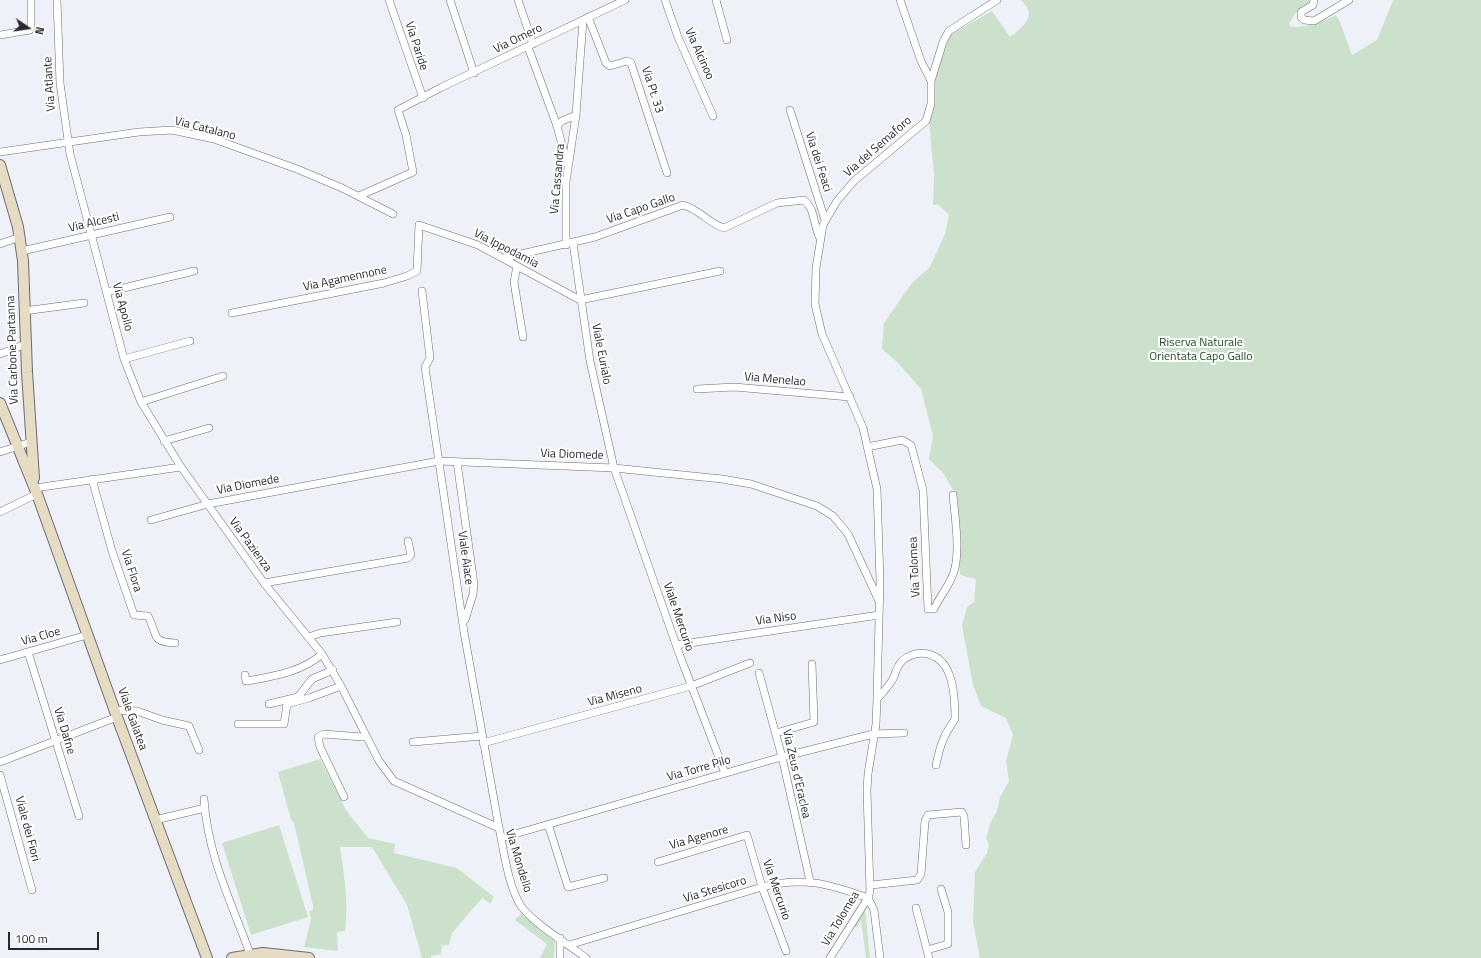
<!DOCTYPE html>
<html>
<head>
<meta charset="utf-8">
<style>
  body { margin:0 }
  #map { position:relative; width:1481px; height:958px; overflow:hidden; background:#eff1f9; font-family:"Titillium Web",sans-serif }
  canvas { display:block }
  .north { position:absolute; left:8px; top:8px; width:40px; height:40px; -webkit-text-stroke:3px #fff; paint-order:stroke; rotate:103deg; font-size:11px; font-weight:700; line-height:16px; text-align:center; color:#292a2d }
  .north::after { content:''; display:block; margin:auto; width:14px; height:18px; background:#292a2d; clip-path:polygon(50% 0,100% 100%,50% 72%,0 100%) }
  .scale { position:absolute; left:8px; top:932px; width:91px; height:18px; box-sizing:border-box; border:2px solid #292a2d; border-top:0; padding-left:5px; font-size:12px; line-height:14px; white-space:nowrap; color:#292a2d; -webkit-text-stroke:3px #fff; paint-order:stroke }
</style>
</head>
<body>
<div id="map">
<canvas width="1481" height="958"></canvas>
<div class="north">N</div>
<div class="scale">100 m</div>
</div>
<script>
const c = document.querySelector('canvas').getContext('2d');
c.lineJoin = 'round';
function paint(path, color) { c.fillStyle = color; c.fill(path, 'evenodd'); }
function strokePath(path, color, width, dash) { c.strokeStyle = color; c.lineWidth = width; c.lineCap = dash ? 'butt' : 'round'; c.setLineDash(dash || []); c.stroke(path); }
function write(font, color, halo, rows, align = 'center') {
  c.font = font + ' "Titillium Web",sans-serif'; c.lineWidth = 4; c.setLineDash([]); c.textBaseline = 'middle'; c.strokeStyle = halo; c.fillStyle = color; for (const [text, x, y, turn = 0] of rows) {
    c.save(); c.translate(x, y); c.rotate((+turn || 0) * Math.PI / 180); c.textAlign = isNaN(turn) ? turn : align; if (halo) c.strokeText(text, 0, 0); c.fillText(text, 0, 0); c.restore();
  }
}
const green = new Path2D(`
  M 1021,0 L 1309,0 L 1310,3 C 1300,5 1293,16 1289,24 L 1291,27 C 1307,28 1321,22 1336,15 L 1339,20 L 1352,55 L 1377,40 L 1393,0 L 1481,0 L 1481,958 L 980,958 L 973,922 L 975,872 L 987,853 L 989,845 L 986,838 L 990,824 L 997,811 L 1000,797 L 1009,781 L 1006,761 L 1013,735 L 1006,718 L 981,706 L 973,685 L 962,626 L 967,607 L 974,602 L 976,579 L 960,575 L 958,499 L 944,474 L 929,459 L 933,436 L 921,389 L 897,362 L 882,349 L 884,323 L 911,284 L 930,267 L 945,234 L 949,215 L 939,205 L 933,205 L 934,174 L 929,120 L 935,102 L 934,78 L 950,35 L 992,11 L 1010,37 C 1024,26 1038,16 1021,0 Z
  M 320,759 L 346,810 L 368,838 L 395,844 L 394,853 L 457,868 L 494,897 L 490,904 L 482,898 L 452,933 L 449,945 L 442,945 L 441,954 L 431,956 L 431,958 L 422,958 L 407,905 L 372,847 L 340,847 C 344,875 349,902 345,931 L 337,932 L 338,951 L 304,947 L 311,919 L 309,911 L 313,910 L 313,906 L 294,823 L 291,820 L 278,772 Z
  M 279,825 L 308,917 L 251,935 L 222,843 Z
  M 865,909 L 870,958 L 866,958 L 861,920 L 856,928 L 854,926 Z
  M 521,914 L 555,940 L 554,958 L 540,958 L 547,944 L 515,920 Z`);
const minor = new Path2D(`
  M 57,0 L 60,83 L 70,154 L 124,359 L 141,402 L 181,467 L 264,583 L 322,654 L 341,686 L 379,761 L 394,781 L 499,828 C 504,851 508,886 521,906 C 533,923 568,944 586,958
  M 389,0 L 423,98
  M 450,0 L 474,73
  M 518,0 L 533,44
  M 665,0 L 678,37 L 713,116
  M 716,0 L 727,40
  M 900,0 L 921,61 L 931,81
  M 1314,0 L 1313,5 L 1301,12 L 1301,17 L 1304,20 L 1314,21 L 1349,0
  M 588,17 L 606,63 L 610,66 L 627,61 L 631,63 L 667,173
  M 0,35 L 30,30 L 31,28 L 31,0
  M 528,47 L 557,126 L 567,164
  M 790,110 L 825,220
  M 557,126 L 562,121 L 576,115
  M 0,152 L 139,132 L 172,130 L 214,139 L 297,169 L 342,188 L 393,214
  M 359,196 L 413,172 L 406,135 L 398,110 L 442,87 L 625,0
  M 573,243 L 590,361 L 614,468 L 680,656 L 725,773
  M 0,244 L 20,237
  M 566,245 L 566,182 L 576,115 L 583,20
  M 22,251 L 170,217
  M 504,258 L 595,237 L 683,205 C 701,210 709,224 724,228 L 777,203 L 804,200 C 816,210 813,226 820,238
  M 517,266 L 514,282 L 523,337
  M 422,291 L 430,358 L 425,367 L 464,632 L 499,828
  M 107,292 L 194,271
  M 24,311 L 84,303
  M 232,313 L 384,283 L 407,276 L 417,271 L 419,225 L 478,245 L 580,300 L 720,271
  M 0,354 L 26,344
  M 124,359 L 190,341
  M 697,389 L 734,387 L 850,397
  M 141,402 L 223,376
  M 164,441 L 209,428
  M 867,447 L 902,440 L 911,445 L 923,490 L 928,609 L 934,609 C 939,598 946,590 951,579 C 962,560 955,518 953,495
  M 0,452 L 31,442
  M 457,462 L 474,584 L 473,594 L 465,620
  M 92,479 L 112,551 L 134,615 L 148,616 C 158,634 150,642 175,643
  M 35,488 L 181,467
  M 0,512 L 37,494
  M 151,520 L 208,504 L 439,461 L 614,468 L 722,479 L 751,484 L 817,506 L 833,516 L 848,534 L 879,601
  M 264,583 L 408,558 L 411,555 L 408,541
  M 309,637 L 320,633 L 397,622
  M 676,645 L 879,615
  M 28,652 L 79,816
  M 0,660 L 87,635
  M 759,673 L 782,757 L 810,881
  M 245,675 L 246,681 L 248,681 C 274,676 302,672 322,654
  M 877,699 C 883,692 890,685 894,677 C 896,671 897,666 902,661 C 910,654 918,652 928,654 C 954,660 955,697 955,719 C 944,735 940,745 936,765
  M 269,704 L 298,697 L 312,679 L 333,670
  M 114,710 L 137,711 L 162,720 L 189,726 L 199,750
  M 238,724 L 284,724 L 287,704 L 309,698 L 341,686
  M 776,733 L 814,722 L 812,664
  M 413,742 L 482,736
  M 483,743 L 691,686 L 750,663
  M 0,762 L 117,717
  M 0,775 L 32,890
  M 344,797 L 320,747 L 318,737 L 324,734 L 362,737 L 366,735
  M 204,799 C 208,857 231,901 250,954
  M 155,820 L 205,808
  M 548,824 L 568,887 L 604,878
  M 501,838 L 778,758 L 873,734 L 904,733
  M 658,862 L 747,835 L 762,887 L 786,951
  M 871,885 L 917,880 L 921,874 L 925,821 L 928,815 L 962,812 L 964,816 L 966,845
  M 868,898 L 874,910 L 880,958
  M 916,908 L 929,958
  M 560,938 L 560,958
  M 569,945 L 762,887 C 803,876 830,884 868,898
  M 927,950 L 948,944 L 948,912 L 941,889
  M 830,958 L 868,898 L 870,891 L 867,790 L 868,774 L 876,724 L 877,699 L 880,581 L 877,489 L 863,428 L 822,334 L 815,304 L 816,268 L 823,225 L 837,201 L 854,181 L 926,121 L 931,104 L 931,81 L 943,42 L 949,31 L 997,0`);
const secondary = new Path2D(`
  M 0,165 L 18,227 L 23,261 L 27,372 L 34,478
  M 0,403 L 37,494 L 117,717 L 207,958
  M 232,958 L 263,953 L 309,958`);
const streetNames = [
  ["Via Omero",518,39,-26],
  ["Via Paride",416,46,72],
  ["Via Alcinoo",699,54,66],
  ["Via Atlante",50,84,-94],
  ["Via Pt. 33",652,90,72],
  ["Via Catalano",205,129,14],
  ["Via del Semaforo",878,147,-41],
  ["Via dei Feaci",818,162,72],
  ["Via Cassandra",558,179,-85],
  ["Via Capo Gallo",641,209,-19],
  ["Via Alcesti",94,223,-13],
  ["Via Ippodamia",506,249,27],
  ["Via Agamennone",345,279,-12],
  ["Via Apollo",122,307,75],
  ["Via Carbone Partanna",13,350,-92],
  ["Viale Eurialo",601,354,79],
  ["Via Menelao",775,380,5],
  ["Via Diomede",572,455,2],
  ["Via Diomede",248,485,-11],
  ["Via Pazienza",250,545,54],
  ["Viale Aiace",465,558,82],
  ["Via Tolomea",915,567,-93],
  ["Via Flora",131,571,72],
  ["Viale Mercurio",678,617,71],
  ["Via Niso",776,619,-8],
  ["Via Cloe",41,637,-16],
  ["Via Miseno",615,696,-15],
  ["Viale Galatea",132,719,70],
  ["Via Dafne",64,731,73],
  ["Via Torre Pilo",699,769,-16],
  ["Via Zeus d'Eraclea",796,774,77],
  ["Viale dei Fiori",27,829,75],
  ["Via Agenore",699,838,-16],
  ["Via Mondello",518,861,73],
  ["Via Stesicoro",715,890,-17],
  ["Via Mercurio",776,890,71],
  ["Via Tolomea",841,919,-59]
];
const parkNames = [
  ["Riserva Naturale",1201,343],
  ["Orientata Capo Gallo",1201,357]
];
paint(green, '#cce1cb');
strokePath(minor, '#6c6d74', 8);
strokePath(secondary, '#6c6d74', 12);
strokePath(minor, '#fff', 7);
strokePath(secondary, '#e6dcc4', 10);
write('12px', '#292a2d', '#fff', streetNames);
write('12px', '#1b4d1d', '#fff', parkNames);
</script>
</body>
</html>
